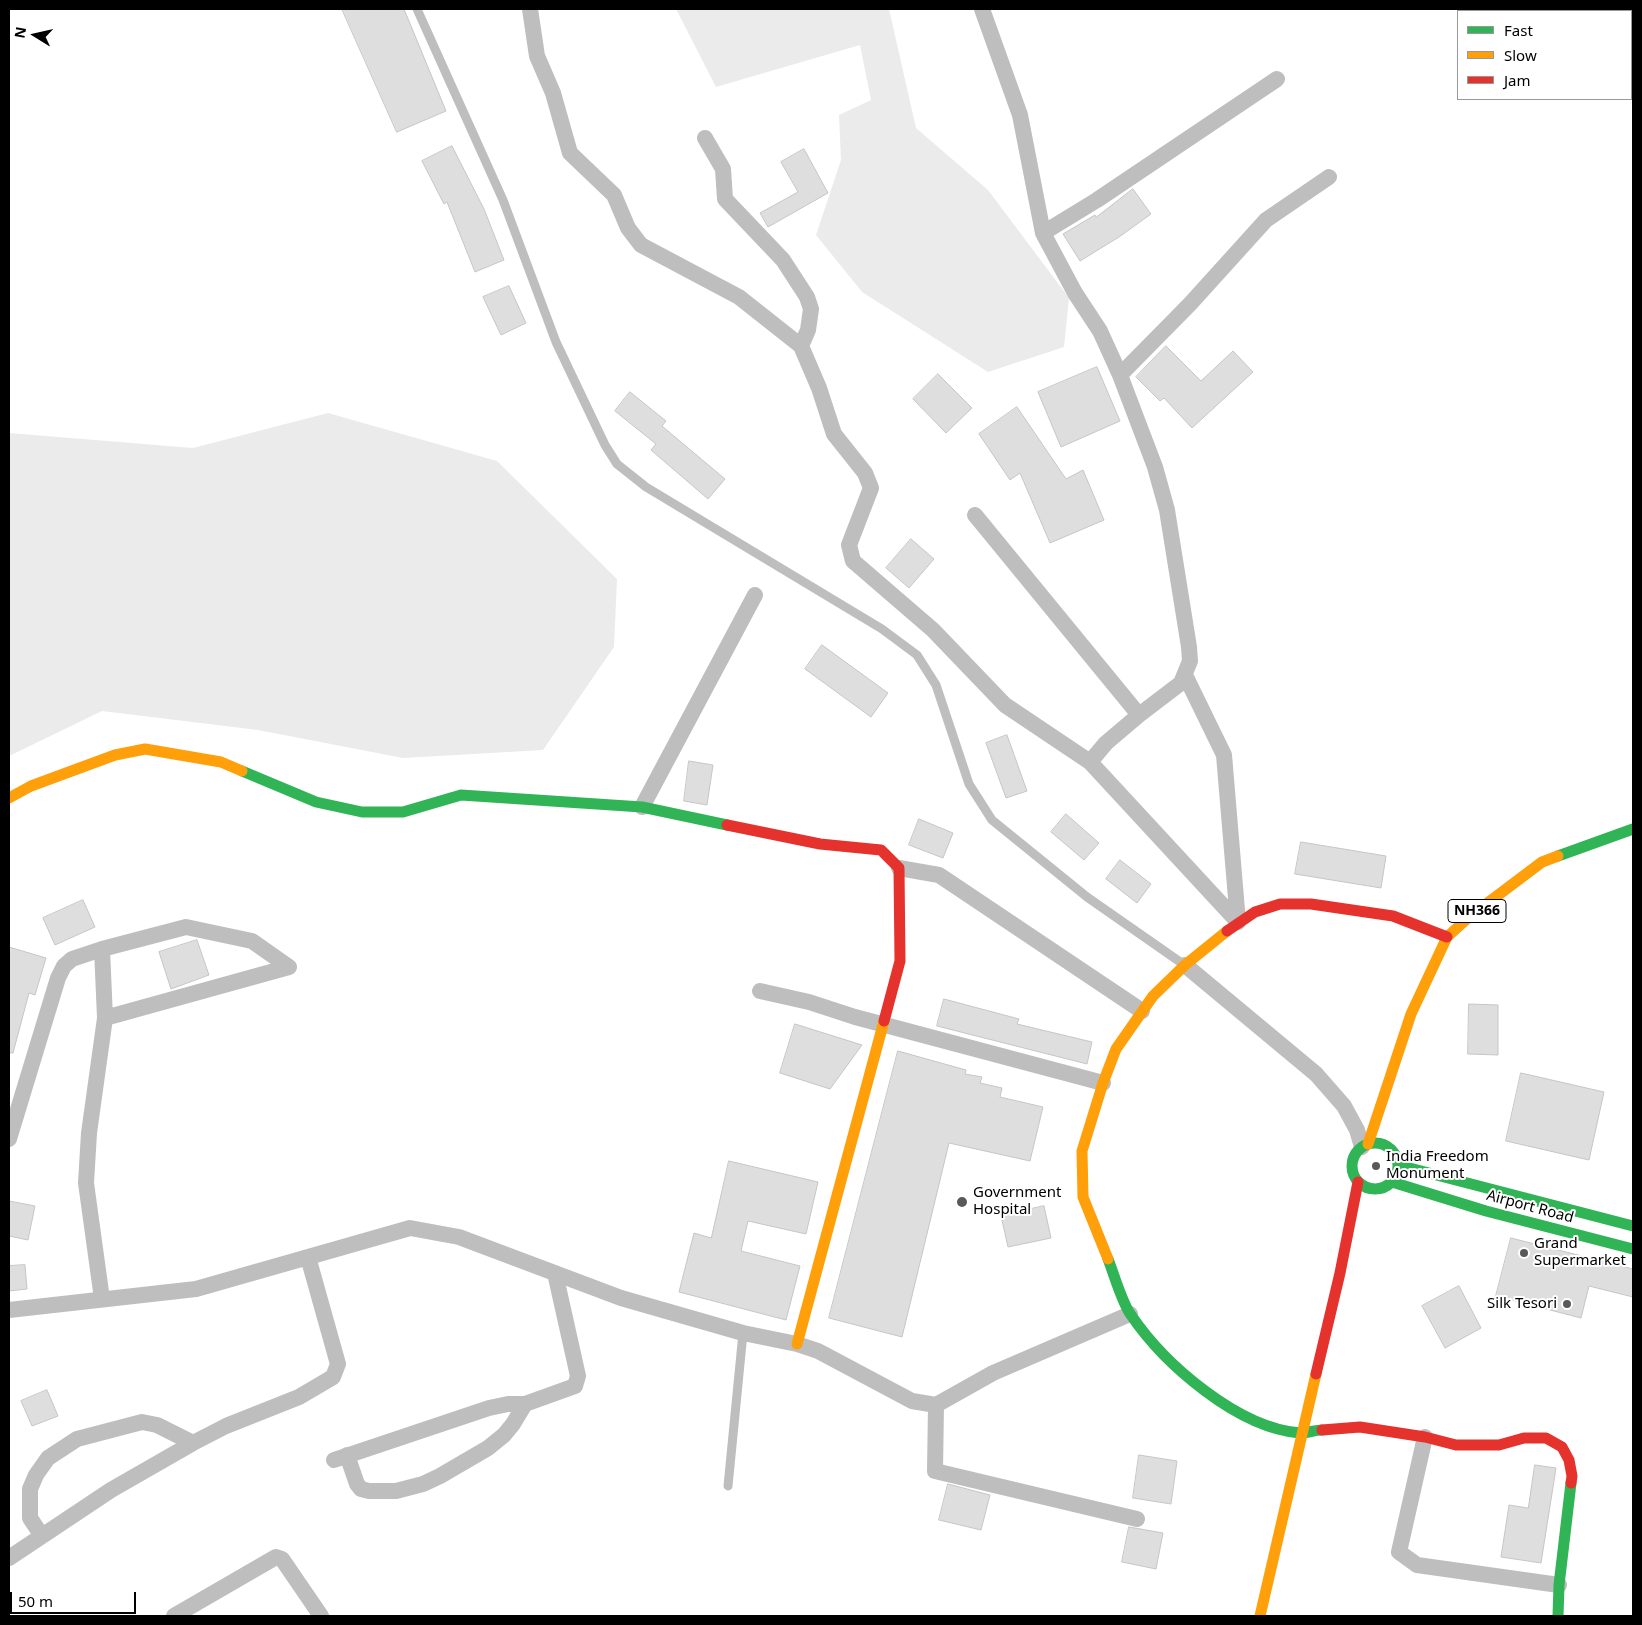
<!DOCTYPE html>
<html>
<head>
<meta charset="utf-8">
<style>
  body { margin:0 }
  #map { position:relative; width:1642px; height:1625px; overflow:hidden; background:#fff; font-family:"Noto Sans",sans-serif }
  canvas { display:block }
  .frame { position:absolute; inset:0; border:10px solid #000; pointer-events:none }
  .legend { position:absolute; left:1457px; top:10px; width:175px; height:90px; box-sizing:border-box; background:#fff; border:1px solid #999; margin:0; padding:6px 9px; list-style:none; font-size:15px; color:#000 }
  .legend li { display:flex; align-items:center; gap:10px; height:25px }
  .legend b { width:25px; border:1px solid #999 }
  .north { position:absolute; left:10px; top:10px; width:50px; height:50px; -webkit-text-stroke:4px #fff; paint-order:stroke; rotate:280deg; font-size:14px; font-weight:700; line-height:20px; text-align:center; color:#000 }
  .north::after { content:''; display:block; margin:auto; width:18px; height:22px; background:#000; clip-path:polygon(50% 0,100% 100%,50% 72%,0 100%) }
  .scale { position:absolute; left:10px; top:1592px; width:126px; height:22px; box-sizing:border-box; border:2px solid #000; border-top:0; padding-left:6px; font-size:15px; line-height:18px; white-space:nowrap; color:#000; -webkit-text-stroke:4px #fff; paint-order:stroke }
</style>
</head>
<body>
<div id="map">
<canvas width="1642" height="1625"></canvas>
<div class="frame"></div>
<ul class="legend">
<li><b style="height:6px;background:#30b455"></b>Fast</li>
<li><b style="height:6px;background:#ff9f0a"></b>Slow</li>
<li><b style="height:6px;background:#e5322d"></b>Jam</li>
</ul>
<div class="north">N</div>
<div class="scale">50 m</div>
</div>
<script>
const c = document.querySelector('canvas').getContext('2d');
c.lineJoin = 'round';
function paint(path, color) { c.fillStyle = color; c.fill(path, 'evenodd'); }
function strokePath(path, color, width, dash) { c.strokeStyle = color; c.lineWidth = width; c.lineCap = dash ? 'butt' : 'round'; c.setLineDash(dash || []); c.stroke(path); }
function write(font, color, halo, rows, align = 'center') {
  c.font = font + ' "Noto Sans",sans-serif'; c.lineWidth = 4; c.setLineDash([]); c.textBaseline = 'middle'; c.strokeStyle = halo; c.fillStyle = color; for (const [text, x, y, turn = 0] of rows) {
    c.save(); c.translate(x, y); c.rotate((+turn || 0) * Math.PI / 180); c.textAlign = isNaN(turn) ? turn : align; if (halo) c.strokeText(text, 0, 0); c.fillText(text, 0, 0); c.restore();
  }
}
const green = new Path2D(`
  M 676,9 L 889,9 L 916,128 L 988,190 L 1069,298 L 1064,347 L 988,372 L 862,292 L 816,235 L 841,160 L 839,115 L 871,100 L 860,45 L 716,87 Z
  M 328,413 L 497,461 L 617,579 L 614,647 L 543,750 L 403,758 L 258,730 L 102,711 L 9,756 L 9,433 L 193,448 Z`);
const building = new Path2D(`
  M 342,9 L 404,9 L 446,111 L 397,132 Z
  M 452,146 L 484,209 L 504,260 L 475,272 L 447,202 L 444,204 L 422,161 Z
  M 804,149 L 828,193 L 768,227 L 760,213 L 798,192 L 781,162 Z
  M 1133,189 L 1151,214 L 1119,237 L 1080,261 L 1063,234 L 1095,215 L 1096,217 Z
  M 509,286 L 526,323 L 501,335 L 483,297 Z
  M 1166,346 L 1201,381 L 1233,351 L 1253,372 L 1192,428 L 1164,398 L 1160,401 L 1136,377 Z
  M 1097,367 L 1120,421 L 1061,447 L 1038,392 Z
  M 938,374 L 972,408 L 946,433 L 913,399 Z
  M 630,392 L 666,421 L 662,426 L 725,479 L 708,499 L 651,450 L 656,444 L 615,411 Z
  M 1017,407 L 1066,479 L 1083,470 L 1104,520 L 1050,543 L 1020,473 L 1010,480 L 979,434 Z
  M 911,539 L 934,559 L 909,588 L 886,568 Z
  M 822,645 L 888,693 L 871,717 L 805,669 Z
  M 1007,735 L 1027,791 L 1006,798 L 986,743 Z
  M 689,761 L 713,765 L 707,805 L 684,801 Z
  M 1066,814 L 1099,843 L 1084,860 L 1051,832 Z
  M 919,819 L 953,833 L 943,858 L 909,845 Z
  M 1301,842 L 1386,856 L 1381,888 L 1295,874 Z
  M 1120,860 L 1151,884 L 1137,903 L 1106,879 Z
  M 83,900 L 95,927 L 55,945 L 43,918 Z
  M 197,940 L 209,975 L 171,989 L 159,952 Z
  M 9,947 L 46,958 L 35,995 L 29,993 L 13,1053 L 9,1053 Z
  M 944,999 L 1019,1019 L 1017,1024 L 1092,1042 L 1087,1064 L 937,1026 Z
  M 1469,1004 L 1498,1005 L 1498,1055 L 1468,1054 Z
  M 795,1024 L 862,1045 L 830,1089 L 780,1073 Z
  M 898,1051 L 966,1070 L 965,1074 L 982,1077 L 980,1083 L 1002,1088 L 1000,1097 L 1043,1107 L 1030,1161 L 949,1143 L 902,1337 L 829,1318 Z
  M 1521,1073 L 1604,1092 L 1589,1160 L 1506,1141 Z
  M 729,1161 L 818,1182 L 806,1234 L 748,1221 L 741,1251 L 800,1266 L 786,1320 L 679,1292 L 694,1233 L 711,1238 Z
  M 9,1201 L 35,1206 L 28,1240 L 9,1236 Z
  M 1044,1206 L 1051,1238 L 1008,1247 L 1001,1216 Z
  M 1511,1238 L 1633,1269 L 1633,1297 L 1589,1286 L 1581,1318 L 1496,1296 Z
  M 25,1265 L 27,1289 L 9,1291 L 9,1266 Z
  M 1459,1286 L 1481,1328 L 1445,1348 L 1422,1306 Z
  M 47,1390 L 58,1416 L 32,1426 L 21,1401 Z
  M 1139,1455 L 1177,1461 L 1171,1504 L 1133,1498 Z
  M 1535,1465 L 1556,1468 L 1541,1563 L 1501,1557 L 1509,1505 L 1528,1508 Z
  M 948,1484 L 990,1495 L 981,1530 L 939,1520 Z
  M 1129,1527 L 1163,1533 L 1156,1569 L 1122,1562 Z`);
const lane = new Path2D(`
  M 417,9 L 503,200 L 556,342 L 605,445 L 617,464 L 646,487 L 882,629 L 917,655 L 936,685 L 969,784 L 992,820 L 1087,897 L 1183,964
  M 728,1486 L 743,1333`);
const street = new Path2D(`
  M 530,9 L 537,56 L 553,93 L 570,153 L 614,195 L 628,228 L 641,245 L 739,297 L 801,346 L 819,388 L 834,434 L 865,473 L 871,488 L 849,545 L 853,561 L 933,630 L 1005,705 L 1090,762 L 1238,922
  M 982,9 L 1020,115 L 1043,233 L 1075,293 L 1100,331 L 1120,375 L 1155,467 L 1167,510 L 1189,647 L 1190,661 L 1181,683 L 1139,715 L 1106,743 L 1090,762
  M 705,138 L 723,169 L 725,199 L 783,260 L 807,297 L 811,309 L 808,330 L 801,346
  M 1043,233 L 1097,200 L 1277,79
  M 1120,375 L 1190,304 L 1266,220 L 1329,177
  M 975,515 L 1139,715
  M 1185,675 L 1224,755 L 1238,922
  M 642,807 L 755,595
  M 899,868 L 939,875 L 1142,1011
  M 102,949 L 105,1018 L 89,1133 L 86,1183 L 102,1299
  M 1185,965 L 1316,1074 L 1344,1106 L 1357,1130 L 1362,1147
  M 760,991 L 809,1002 L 855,1017 L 1103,1083
  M 105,1018 L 289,967
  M 9,1139 L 58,978 L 64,966 L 72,959 L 102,949 L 186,927 L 252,941 L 289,967
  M 9,1310 L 196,1289 L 410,1228 L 459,1237 L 621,1298 L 743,1333 L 797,1344 L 818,1351 L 912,1401 L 936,1405 L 993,1373 L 1130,1314
  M 936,1405 L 935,1471 L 1137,1519
  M 1425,1437 L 1399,1552 L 1417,1565 L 1559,1585
  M 347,1455 L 357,1484 L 361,1489 L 369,1491 L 396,1491 L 423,1484 L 440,1476 L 488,1448 L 504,1435 L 513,1424 L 525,1404 L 575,1386 L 578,1376 L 555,1273
  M 334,1460 L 489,1408 L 508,1404 L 525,1404
  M 42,1536 L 30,1518 L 30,1489 L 36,1475 L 48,1458 L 77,1439 L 142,1422 L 157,1425 L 193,1443
  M 9,1558 L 111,1490 L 193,1443 L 226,1426 L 299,1397 L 333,1377 L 338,1364 L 308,1257
  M 174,1616 L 276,1557 L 282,1559 L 321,1616`);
const fast = new Path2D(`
  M 242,771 L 316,802 L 362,812 L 403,812 L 461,795 L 642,807 L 727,825
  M 1558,856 L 1633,829
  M1352 1166a23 23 0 1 1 46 0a23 23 0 1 1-46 0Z
  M 1398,1165 L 1633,1226
  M 1392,1182 L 1486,1211 L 1633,1249
  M 1108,1259 C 1114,1274 1122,1303 1131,1315 C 1165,1365 1238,1428 1300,1433 C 1307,1433 1315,1430 1322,1430
  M 1558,1616 L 1559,1585 L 1571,1483`);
const slow = new Path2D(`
  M 9,798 L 31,786 L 115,755 L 145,749 L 221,762 L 242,771
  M 1368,1144 L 1411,1014 L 1447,937 L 1469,917 L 1542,862 L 1558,856
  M 1108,1259 L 1083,1197 L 1082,1151 L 1103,1083 L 1116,1049 L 1153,996 L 1185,965 L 1227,931
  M 797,1344 L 884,1021
  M 1260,1616 L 1316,1374`);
const jam = new Path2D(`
  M 727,825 L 820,844 L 881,850 L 899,868 L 900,961 L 884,1021
  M 1227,931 L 1255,912 L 1280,904 L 1311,904 L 1393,916 L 1447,937
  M 1316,1374 L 1340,1273 L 1358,1182
  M 1322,1430 L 1360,1427 L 1425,1437 L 1456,1445 L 1499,1445 L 1524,1438 L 1546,1438 L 1562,1447 L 1569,1460 L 1572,1476 L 1571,1483`);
const markers = [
  [1376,1166,5,"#595959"],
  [962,1202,6,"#595959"],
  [1524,1253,5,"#595959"],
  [1567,1304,5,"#595959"]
];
const shields = [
  [1477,911,58]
];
const shieldNames = [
  ["NH366",1477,911]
];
const poiNames = [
  ["India Freedom",1386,1157],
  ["Monument",1386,1174],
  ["Government",973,1193],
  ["Hospital",973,1210],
  ["Grand",1534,1244],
  ["Supermarket",1534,1261],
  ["Silk Tesori",1557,1304,"right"]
];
const streetNames = [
  ["Airport Road",1530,1207,15]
];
paint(green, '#ebebeb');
paint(building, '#dedede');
strokePath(building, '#c6c6c6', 1);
strokePath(lane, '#bebebe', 9);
strokePath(street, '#bebebe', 16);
strokePath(fast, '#30b455', 11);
strokePath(slow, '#ff9f0a', 11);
strokePath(jam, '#e5322d', 11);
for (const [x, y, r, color] of markers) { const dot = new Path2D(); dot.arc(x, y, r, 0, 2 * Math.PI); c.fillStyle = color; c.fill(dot); strokePath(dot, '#fff', 2); }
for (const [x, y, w] of shields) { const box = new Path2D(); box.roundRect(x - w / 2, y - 11.5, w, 23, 4); c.fillStyle = '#fff'; c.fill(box); strokePath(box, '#000', 1); }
write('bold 14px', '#000', null, shieldNames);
write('15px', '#000', '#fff', poiNames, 'left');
write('15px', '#000', '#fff', streetNames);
</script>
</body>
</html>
